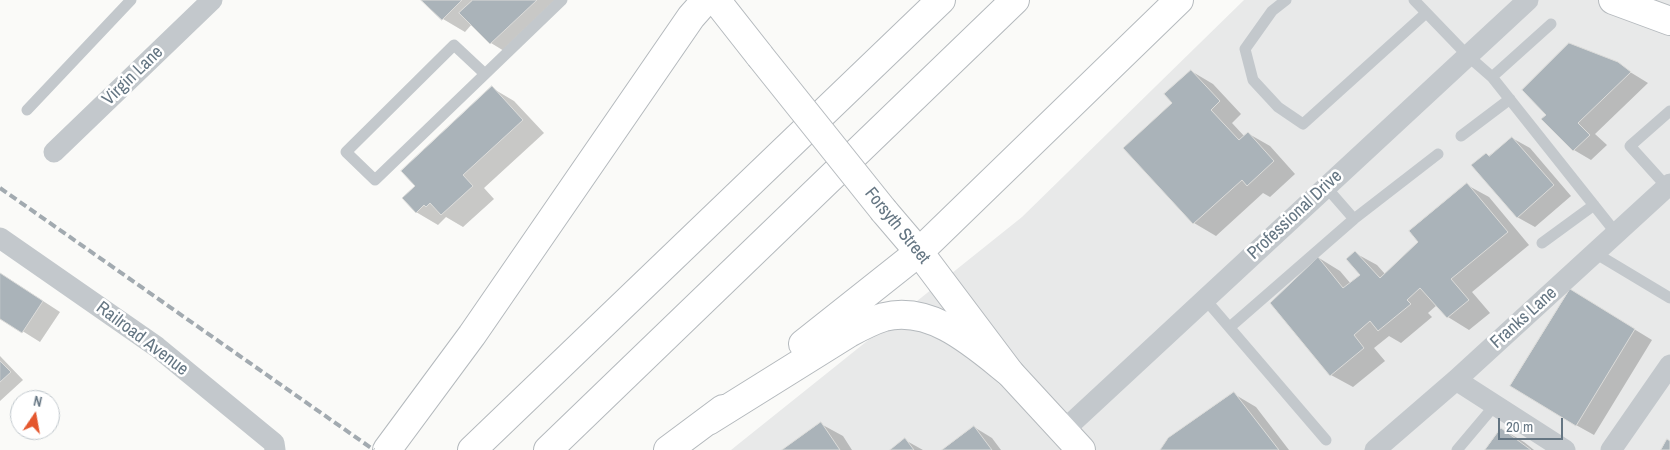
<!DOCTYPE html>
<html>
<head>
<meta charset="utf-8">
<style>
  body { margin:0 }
  #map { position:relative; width:1670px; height:450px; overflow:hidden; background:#fafaf8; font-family:"Archivo Narrow",sans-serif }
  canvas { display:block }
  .north { position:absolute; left:10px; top:390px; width:50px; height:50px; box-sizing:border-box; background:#fff; border:1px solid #c1c8cd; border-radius:50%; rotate:12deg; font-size:14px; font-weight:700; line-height:20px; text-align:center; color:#657683 }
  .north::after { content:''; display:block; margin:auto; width:18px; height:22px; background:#e4572e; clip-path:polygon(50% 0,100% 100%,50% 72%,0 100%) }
  .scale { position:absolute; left:1498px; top:418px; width:65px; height:22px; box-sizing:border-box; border:2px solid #657683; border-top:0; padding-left:6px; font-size:15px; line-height:18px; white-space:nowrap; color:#657683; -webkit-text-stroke:4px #fff; paint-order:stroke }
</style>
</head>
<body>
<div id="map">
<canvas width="1670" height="450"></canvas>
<div class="north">N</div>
<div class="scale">20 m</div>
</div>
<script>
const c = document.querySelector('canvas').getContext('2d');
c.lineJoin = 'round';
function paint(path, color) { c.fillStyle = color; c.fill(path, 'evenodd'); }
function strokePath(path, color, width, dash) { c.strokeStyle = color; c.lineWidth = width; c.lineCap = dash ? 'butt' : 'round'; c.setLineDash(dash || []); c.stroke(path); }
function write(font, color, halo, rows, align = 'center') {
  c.font = font + ' "Archivo Narrow",sans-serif'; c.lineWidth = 5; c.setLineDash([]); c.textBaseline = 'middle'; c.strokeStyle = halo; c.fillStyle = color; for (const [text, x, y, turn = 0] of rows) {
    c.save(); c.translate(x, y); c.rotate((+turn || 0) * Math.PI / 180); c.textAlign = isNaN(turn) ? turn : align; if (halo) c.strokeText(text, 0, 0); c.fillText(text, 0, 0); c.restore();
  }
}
const built = new Path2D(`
  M 1244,0 L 1670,0 L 1670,450 L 731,450 L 1022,217 Z`);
const shadow = new Path2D(`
  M 423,0 L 565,0 L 509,54 L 491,43 L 472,24 L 465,32 L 443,19 Z
  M 1617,64 L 1648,83 L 1595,134 L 1607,145 L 1591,160 L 1574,150 L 1548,115 Z
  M 1191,71 L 1213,84 L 1241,114 L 1232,123 L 1245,137 L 1249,134 L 1270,146 L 1295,174 L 1270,197 L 1263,193 L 1216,236 L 1194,223 L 1125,148 L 1174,103 Z
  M 492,88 L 514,101 L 544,133 L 484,188 L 494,199 L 463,227 L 446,217 L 438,225 L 416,212 L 417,186 Z
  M 1512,138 L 1530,148 L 1571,196 L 1535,227 L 1517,217 L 1490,157 Z
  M 1467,185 L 1489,197 L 1529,245 L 1472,292 L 1490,313 L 1469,330 L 1448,317 L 1437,305 L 1428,313 L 1432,317 L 1401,343 L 1389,336 L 1374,348 L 1385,361 L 1353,387 L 1331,375 L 1319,258 L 1340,271 L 1351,284 L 1362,275 L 1355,253 L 1377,265 L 1385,274 L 1420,242 Z
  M 0,273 L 60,312 L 40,342 L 0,317 Z
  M 1588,301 L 1652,340 L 1594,435 L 1576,425 Z
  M 0,356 L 23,380 L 0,401 Z
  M 1234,394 L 1256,407 L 1289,450 L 1162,450 Z
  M 821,424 L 843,436 L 852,450 L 784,450 Z
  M 974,427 L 992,438 L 1001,450 L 945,450 Z
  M 1502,429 L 1524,442 L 1534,450 L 1486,450 Z
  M 905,440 L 923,450 L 892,450 Z`);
const building = new Path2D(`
  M 421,0 L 462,0 L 442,20 Z
  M 473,0 L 537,0 L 490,44 L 459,13 Z
  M 1569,43 L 1618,62 L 1631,72 L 1578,123 L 1590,135 L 1573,151 L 1541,119 L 1546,115 L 1522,90 Z
  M 1191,70 L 1220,101 L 1211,110 L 1239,140 L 1248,132 L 1274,161 L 1247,186 L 1242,180 L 1193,224 L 1123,148 L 1172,103 L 1164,94 Z
  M 492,86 L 523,120 L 463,175 L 473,186 L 441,215 L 430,203 L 426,207 L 424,205 L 416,213 L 402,198 L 415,186 L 401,171 Z
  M 1512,137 L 1554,185 L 1517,218 L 1471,165 L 1486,153 L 1489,156 Z
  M 1467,183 L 1508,232 L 1451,279 L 1469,300 L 1447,318 L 1420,288 L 1407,300 L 1411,304 L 1378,331 L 1370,321 L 1354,335 L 1364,348 L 1330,376 L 1270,303 L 1318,257 L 1343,288 L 1360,275 L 1346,259 L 1355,251 L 1380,278 L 1418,242 L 1409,231 Z
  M 0,273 L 43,301 L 22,333 L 0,319 Z
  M 1570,289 L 1635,329 L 1576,426 L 1510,386 Z
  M 0,361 L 11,372 L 0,382 Z
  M 1234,392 L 1279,450 L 1160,450 L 1168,438 Z
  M 821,422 L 840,450 L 782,450 Z
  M 974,426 L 992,450 L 942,450 Z
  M 1501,428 L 1531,450 L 1485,450 Z
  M 905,438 L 914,450 L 890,450 Z
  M 1667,439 L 1670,441 L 1670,450 L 1661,450 Z`);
const lane = new Path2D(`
  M 1286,0 L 1272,11 L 1245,49 L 1253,80 L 1278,107 L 1303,124 L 1426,13
  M 1414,0 L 1468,56 L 1492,77 L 1616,233
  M 485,74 L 454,45 L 346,152 L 375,180 L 562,0
  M 1492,77 L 1551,24
  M 27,110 L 131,0
  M 1461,136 L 1510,99
  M 1326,187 L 1354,219
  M 1667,187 L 1630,146 L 1670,111
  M 1542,243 L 1594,205
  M 1595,253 L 1670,298
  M 1205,299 L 1326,440
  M 1230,327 L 1354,219 L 1438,154
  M 1457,450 L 1495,405`);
const street = new Path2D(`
  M 54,152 L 212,0
  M 0,238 L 157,347 L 274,443 L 275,450
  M 1456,380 L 1565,450
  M 1063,431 L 1528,0
  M 1375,450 L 1456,380 L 1670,184
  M 1611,450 L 1670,365`);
const primary = new Path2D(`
  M 716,0 L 760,56
  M 1613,0 L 1670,21
  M 884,211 L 919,252 L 1010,373 L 1081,450
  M 919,252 L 1179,0`);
const highway = new Path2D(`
  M 803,344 L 919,252
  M 708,421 L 849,333 C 860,327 871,321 884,317 C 932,305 975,345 1010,373
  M 387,450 L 472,335 L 691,17 L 706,0
  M 472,450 L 941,0
  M 548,450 L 1015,0
  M 668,450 L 723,409`);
const rail = new Path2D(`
  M 0,188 L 374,450`);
const primaryBridge = new Path2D(`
  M 760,56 L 884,211`);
const streetNames = [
  ["Virgin Lane",133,76,-44],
  ["Professional Drive",1295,215,-43],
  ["Forsyth Street",897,226,51],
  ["Franks Lane",1524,318,-42],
  ["Railroad Avenue",142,339,37]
];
paint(built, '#e8e9e9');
paint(shadow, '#0003');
paint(building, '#aab3b9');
strokePath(building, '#dcdcda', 1);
strokePath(primary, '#b5babe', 30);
strokePath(highway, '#b4b9bd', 30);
strokePath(lane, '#c3c8cc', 11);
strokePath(street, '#c3c8cc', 21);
strokePath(primary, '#fff', 28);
strokePath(highway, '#fff', 28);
strokePath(rail, '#a2aab0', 4, [8, 4]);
strokePath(primaryBridge, '#b5babe', 30, []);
strokePath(primaryBridge, '#fff', 28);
write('18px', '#657683', '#fff', streetNames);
</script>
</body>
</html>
